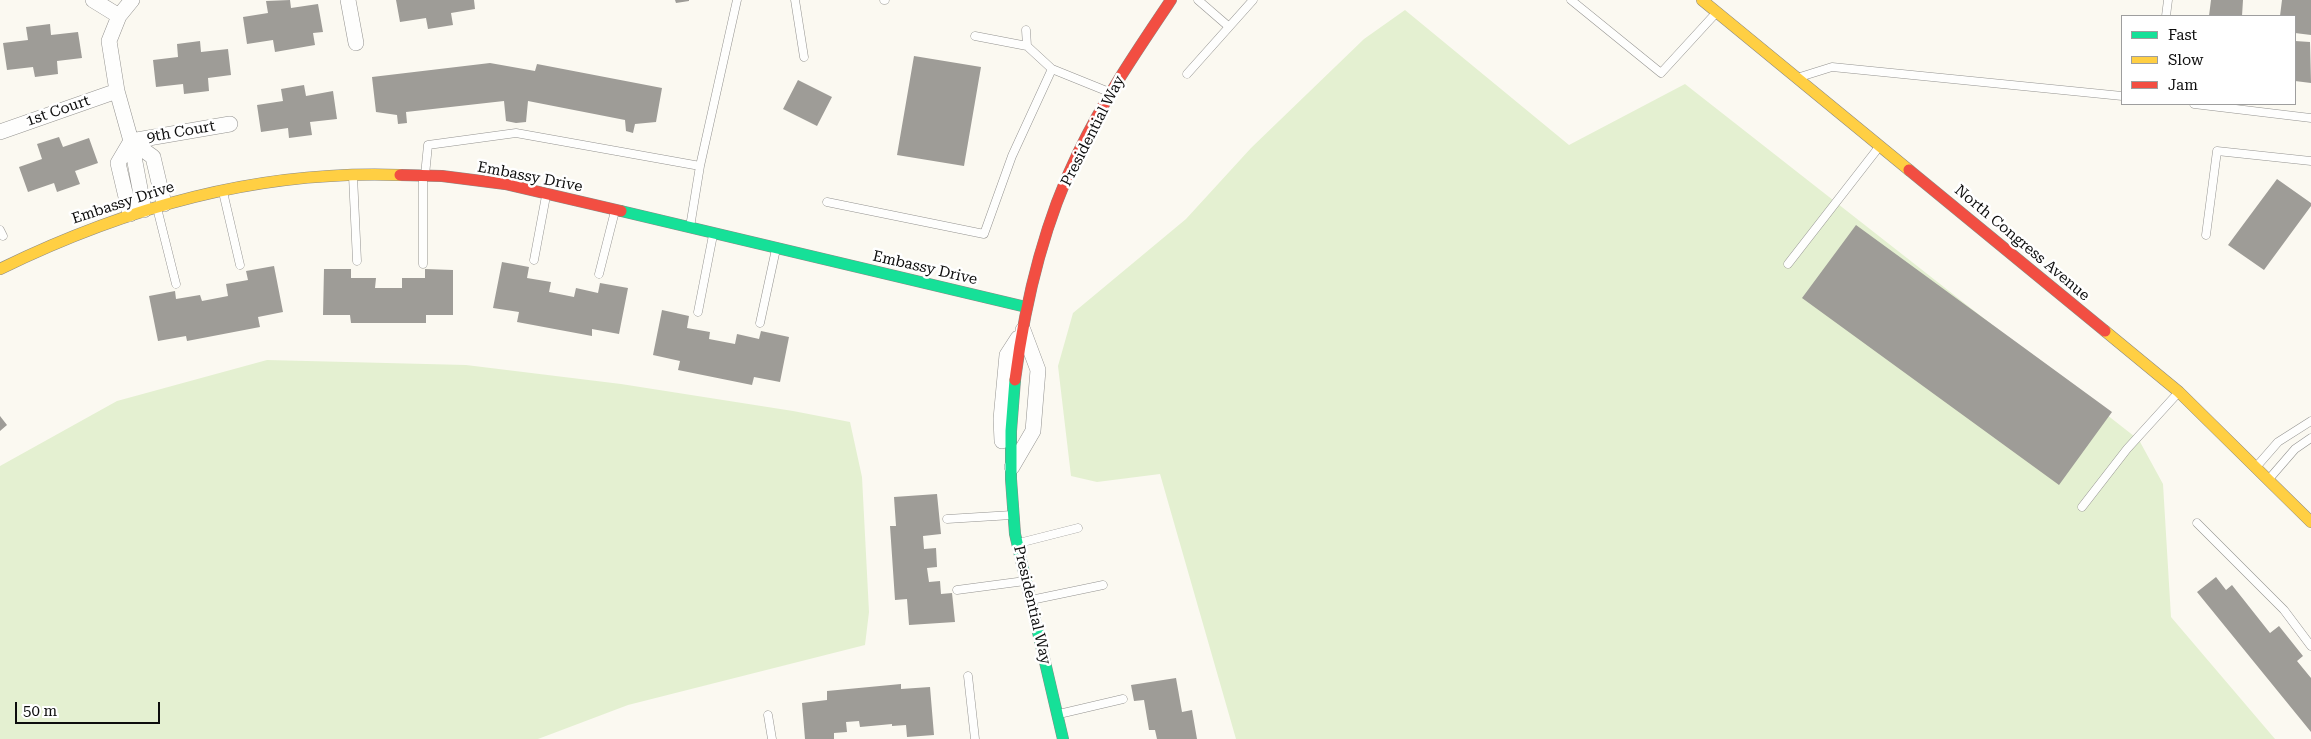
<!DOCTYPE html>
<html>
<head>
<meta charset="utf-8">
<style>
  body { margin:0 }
  #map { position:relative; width:2311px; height:739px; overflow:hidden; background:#fbf9f1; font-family:"Roboto Serif",serif }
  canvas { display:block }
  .legend { position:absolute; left:2121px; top:15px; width:175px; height:90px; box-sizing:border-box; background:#fff; border:1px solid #9e9e9e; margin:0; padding:6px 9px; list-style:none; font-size:15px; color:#0d0d0d }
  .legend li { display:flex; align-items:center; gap:10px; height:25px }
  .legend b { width:25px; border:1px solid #9e9e9e }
  .scale { position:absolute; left:15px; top:702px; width:145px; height:22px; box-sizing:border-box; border:2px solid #0d0d0d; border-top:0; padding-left:6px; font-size:15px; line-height:18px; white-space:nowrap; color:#0d0d0d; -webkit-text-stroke:4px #fff; paint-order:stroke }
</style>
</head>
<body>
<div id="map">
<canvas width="2311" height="739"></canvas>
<ul class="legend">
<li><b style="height:6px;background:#16e098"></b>Fast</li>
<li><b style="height:6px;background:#ffcf43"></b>Slow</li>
<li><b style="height:6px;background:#f24e42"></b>Jam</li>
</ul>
<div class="scale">50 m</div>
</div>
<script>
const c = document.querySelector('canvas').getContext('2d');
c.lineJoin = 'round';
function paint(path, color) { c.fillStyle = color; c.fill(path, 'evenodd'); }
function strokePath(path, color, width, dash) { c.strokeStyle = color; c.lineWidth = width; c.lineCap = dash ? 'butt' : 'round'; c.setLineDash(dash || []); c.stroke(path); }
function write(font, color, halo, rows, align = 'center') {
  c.font = font + ' "Roboto Serif",serif'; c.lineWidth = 5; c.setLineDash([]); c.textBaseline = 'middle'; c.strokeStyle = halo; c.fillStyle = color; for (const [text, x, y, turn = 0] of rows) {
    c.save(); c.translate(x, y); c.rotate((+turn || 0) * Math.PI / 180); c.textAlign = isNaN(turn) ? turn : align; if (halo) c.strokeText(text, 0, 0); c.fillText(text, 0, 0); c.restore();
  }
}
const green = new Path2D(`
  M 1405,10 L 1569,145 L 1685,84 L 2139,440 L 2163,484 L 2171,617 L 2275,739 L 1236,739 L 1160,474 L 1097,482 L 1071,476 L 1058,366 L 1073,313 L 1186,219 L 1251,148 L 1364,39 Z
  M 267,360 L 466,365 L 621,384 L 793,411 L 850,422 L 862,477 L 869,612 L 865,645 L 628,705 L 538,739 L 0,739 L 0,466 L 117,401 Z`);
const building = new Path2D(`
  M 290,0 L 291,8 L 318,4 L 323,32 L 313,33 L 315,45 L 275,52 L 273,40 L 247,44 L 243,17 L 268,13 L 266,1 Z
  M 396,0 L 474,0 L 475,9 L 451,13 L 453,25 L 428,29 L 426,18 L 400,22 Z
  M 675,0 L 689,0 L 689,1 L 676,3 Z
  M 2211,0 L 2243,0 L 2242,16 L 2209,16 Z
  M 2282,0 L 2311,0 L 2311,35 L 2295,33 L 2295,16 L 2280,16 Z
  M 50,24 L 51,35 L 78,32 L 82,58 L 57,61 L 58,74 L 35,77 L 33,67 L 7,70 L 3,43 L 28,40 L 26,27 Z
  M 200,41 L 201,52 L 228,49 L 231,75 L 208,78 L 209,91 L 184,94 L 183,84 L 156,87 L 153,60 L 178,57 L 177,44 Z
  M 2295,41 L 2310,42 L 2311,83 L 2295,81 Z
  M 914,56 L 981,67 L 964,166 L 897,155 Z
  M 490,63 L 535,71 L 537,64 L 662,88 L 656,122 L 635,124 L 633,133 L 626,131 L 625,120 L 528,101 L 526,122 L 516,123 L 506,121 L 504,101 L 406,112 L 407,123 L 398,124 L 397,115 L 376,112 L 372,77 Z
  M 798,80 L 832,97 L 817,126 L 783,109 Z
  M 304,85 L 306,96 L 333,91 L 337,119 L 310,122 L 312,135 L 289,138 L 288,128 L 261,132 L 257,105 L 283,101 L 281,89 Z
  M 59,137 L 63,147 L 89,138 L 98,163 L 75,171 L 80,184 L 57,192 L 54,183 L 28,192 L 19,167 L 42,159 L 37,144 Z
  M 2277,179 L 2311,203 L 2311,206 L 2264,270 L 2228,245 Z
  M 1856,225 L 2112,412 L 2059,485 L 1802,298 Z
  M 502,262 L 529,267 L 527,278 L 551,282 L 549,292 L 574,297 L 576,288 L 598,293 L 600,283 L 628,288 L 619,334 L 592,329 L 592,336 L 517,322 L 519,312 L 493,308 Z
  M 274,266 L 283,312 L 258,317 L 260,327 L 187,341 L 186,336 L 158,341 L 149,296 L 175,291 L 176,299 L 200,295 L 202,301 L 228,296 L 226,284 L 248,280 L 246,271 Z
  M 324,269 L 351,269 L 351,278 L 376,278 L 375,288 L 402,288 L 402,278 L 425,278 L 425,269 L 453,270 L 453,315 L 426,315 L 426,323 L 351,323 L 350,315 L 323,315 Z
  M 662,310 L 689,316 L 687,328 L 710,332 L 709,339 L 735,344 L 737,334 L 759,339 L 761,331 L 789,337 L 780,382 L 754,377 L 752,385 L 678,370 L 680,361 L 653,355 Z
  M 0,416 L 7,425 L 0,431 Z
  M 937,494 L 941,534 L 923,536 L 924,549 L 936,548 L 937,567 L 927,568 L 929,582 L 940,581 L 941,594 L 952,593 L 955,622 L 909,625 L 907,599 L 895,600 L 890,526 L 896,526 L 894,497 Z
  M 2216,577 L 2226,590 L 2232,585 L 2270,633 L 2279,626 L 2303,656 L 2297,661 L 2311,678 L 2311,732 L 2197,592 Z
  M 1176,678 L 1182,712 L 1192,710 L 1197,739 L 1157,739 L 1155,730 L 1149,730 L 1144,700 L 1134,701 L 1131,685 Z
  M 901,684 L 901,689 L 930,687 L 934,735 L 907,737 L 906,725 L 892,726 L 892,724 L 860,727 L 859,721 L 846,722 L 847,732 L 834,733 L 834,739 L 805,739 L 802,703 L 827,700 L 827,691 Z`);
const lane = new Path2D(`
  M 795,0 L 804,57
  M 884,0 L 885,0
  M 1198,0 L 1228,26
  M 1571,0 L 1661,73 L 1716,13
  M 2166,16 L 2168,0
  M 1026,30 L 1027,46 L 1052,69
  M 975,36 L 1027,46
  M 1187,74 L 1253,0
  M 1800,77 L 1832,67 L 2122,96
  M 2194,104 L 2311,118
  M 700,166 L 737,0
  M 425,175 L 428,145 L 516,133 L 700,166 L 690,227
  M 353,176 L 357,261
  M 423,176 L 423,264
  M 223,192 L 240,265
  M 827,202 L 984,234 L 1012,156 L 1052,69 L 1109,92
  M 157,208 L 176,284
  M 0,230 L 3,236
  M 2206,235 L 2217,151 L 2311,161
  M 534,260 L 546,196
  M 1788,264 L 1879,147
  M 599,274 L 615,211
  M 698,312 L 713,235
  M 760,323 L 776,249
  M 2257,466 L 2278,442 L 2311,421
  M 2269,479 L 2295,449 L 2311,438
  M 2082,507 L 2127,449 L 2177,394
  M 947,519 L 1012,515
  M 2197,523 L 2284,610 L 2311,646
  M 1019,543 L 1078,528
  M 957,590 L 1025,581
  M 1031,600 L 1103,585
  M 968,676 L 975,739
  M 1059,714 L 1123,699
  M 768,715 L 772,739`);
const street = new Path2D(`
  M 93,0 L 119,16
  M 132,0 L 119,16 L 109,41 L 117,91 L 131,141 L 144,210
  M 348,0 L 356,43
  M 0,132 L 117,91
  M 131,141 L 230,124
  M 131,141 L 153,157 L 164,204
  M 130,214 L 118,163 L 131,141
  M 1002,441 L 1001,419 L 1007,355 L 1018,338
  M 1012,467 L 1033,431 L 1038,370 L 1023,330`);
const fast = new Path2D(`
  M 621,211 L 1026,307
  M 1015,380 L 1011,431 L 1011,479 L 1015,534 L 1063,739`);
const slow = new Path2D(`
  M 1702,0 L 1909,170
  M 0,269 C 127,207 258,170 400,175
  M 2105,331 L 2179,392 L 2311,522`);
const jam = new Path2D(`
  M 1909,170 L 2105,331
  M 400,175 L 442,176 L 505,184 L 621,211
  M 1015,380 C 1025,302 1043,225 1078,153 C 1104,99 1138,49 1171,0`);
const streetNames = [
  ["1st Court",58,111,-19],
  ["Presidential Way",1093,131,-63],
  ["9th Court",181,132,-10],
  ["Embassy Drive",530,177,11],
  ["Embassy Drive",123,203,-18],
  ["North Congress Avenue",2022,243,40],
  ["Embassy Drive",925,268,13],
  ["Presidential Way",1032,605,77]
];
paint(green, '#e4f0d1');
paint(building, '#9e9c97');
strokePath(lane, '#949390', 9);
strokePath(street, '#949390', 16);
strokePath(fast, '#8b8a86', 12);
strokePath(slow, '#8b8a86', 12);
strokePath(jam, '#8b8a86', 12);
strokePath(lane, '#fefefd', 8);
strokePath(street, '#fefefd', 15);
strokePath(fast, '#16e098', 11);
strokePath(slow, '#ffcf43', 11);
strokePath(jam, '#f24e42', 11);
write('15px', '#0d0d0d', '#fff', streetNames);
</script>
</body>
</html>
